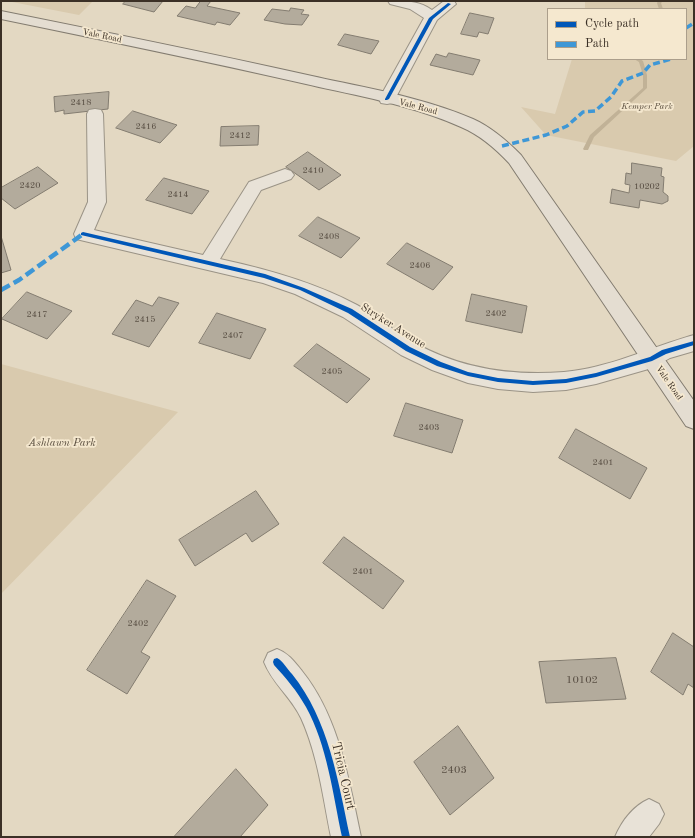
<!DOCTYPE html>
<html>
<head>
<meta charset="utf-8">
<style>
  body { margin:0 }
  #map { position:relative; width:695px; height:838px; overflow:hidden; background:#e3d8c2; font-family:"Old Standard TT",serif }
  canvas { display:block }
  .frame { position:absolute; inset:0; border:2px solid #3b3026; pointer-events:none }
  .legend { position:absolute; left:547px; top:8px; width:140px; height:52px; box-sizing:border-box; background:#f5e8cf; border:1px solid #ab9e8b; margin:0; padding:5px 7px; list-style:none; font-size:12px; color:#3b3026 }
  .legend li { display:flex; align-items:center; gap:8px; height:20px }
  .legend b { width:20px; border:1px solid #ab9e8b }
</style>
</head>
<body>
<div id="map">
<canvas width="695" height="838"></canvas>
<div class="frame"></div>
<ul class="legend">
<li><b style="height:5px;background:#0057b8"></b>Cycle path</li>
<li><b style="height:5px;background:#3e97d6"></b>Path</li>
</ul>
</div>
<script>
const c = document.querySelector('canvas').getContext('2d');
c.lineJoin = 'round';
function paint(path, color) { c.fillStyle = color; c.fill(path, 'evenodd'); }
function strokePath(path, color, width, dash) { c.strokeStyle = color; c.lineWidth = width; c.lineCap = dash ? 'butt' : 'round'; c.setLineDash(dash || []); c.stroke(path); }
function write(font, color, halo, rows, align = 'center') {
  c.font = font + ' "Old Standard TT",serif'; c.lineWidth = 3.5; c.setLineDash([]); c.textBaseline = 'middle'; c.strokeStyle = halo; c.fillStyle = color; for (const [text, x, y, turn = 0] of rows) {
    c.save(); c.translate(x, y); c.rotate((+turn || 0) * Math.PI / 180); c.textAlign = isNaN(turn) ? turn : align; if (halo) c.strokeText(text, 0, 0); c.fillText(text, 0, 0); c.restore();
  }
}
const green = new Path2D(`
  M 7,1 L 93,1 L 79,15 Z
  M 585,1 L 694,1 L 694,146 L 676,161 L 546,135 L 521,107 L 555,114 L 572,59 L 686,59 L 686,9 L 585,9 Z
  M 1,364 L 178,412 L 1,594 Z`);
const stream = new Path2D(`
  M 658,1 L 663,1 L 661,3 L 663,9 L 659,9 L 657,3 Z
  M 634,59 L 640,59 L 643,61 L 647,75 L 647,88 L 594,137 L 588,150 L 584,150 L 583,149 L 590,135 L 643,88 L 643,75 L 639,62 Z`);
const building = new Path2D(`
  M 126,1 L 163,1 L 154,12 L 123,4 Z
  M 201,1 L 211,1 L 207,6 L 240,13 L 230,25 L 217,22 L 215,25 L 177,16 L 186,6 L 195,8 Z
  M 291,8 L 304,10 L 301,14 L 309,15 L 302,25 L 285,24 L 264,20 L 272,9 L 289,11 Z
  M 470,13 L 494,18 L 488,34 L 479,32 L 477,37 L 461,34 Z
  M 345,34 L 379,41 L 371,54 L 338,45 Z
  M 449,53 L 480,60 L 473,75 L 430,65 L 436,54 L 446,57 Z
  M 109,92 L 108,109 L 64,114 L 64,110 L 55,112 L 54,97 Z
  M 133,111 L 177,125 L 160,143 L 116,128 Z
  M 259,126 L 258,145 L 220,146 L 221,127 Z
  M 308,152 L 341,175 L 319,190 L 286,167 Z
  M 632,163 L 662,168 L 661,176 L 664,177 L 663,192 L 668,196 L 668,201 L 662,204 L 640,200 L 639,208 L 610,203 L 612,189 L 629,193 L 630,185 L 625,184 L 626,173 L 631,174 Z
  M 38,167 L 58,183 L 15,209 L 1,198 L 1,188 Z
  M 164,178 L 209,191 L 192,214 L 146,200 Z
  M 318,217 L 360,238 L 341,258 L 299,236 Z
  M 1,236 L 11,270 L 1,273 Z
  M 407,243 L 453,267 L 433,290 L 387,264 Z
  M 27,292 L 72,311 L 47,339 L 2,319 Z
  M 472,294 L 527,306 L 522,333 L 466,321 Z
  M 159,297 L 179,303 L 149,347 L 112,334 L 136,300 L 152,306 Z
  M 217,313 L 266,329 L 250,359 L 199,343 Z
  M 317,344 L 370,379 L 347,403 L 294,366 Z
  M 406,403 L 463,420 L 452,453 L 394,436 Z
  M 576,429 L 647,468 L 630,499 L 559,458 Z
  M 256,491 L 279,524 L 252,542 L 246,533 L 195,566 L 179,540 Z
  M 344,537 L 404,581 L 383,609 L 323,563 Z
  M 147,580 L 176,596 L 141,652 L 150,657 L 127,694 L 87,670 Z
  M 673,633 L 694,647 L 694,688 L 688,684 L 683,695 L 651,672 Z
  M 616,658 L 626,699 L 546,703 L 539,662 Z
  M 458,726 L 494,778 L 450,815 L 414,762 Z
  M 236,769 L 268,805 L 240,837 L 174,837 Z`);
const minor = new Path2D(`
  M 388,1 C 404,1 418,0 432,10 L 444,1 L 454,1 L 456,4 L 437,20 L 395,99 L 393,103 L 387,104 L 381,103 L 379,99 L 424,18 L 410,9 L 390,4 Z
  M 95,109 L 101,110 L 103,114 L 106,202 L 94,230 L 203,255 L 249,182 L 285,169 L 291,171 L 294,175 L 291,179 L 261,190 L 220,259 C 267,269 314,282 357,305 C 377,316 395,332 415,343 C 461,369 512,376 564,372 C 609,368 651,347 694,335 L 694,351 L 670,358 L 652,368 L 596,384 L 566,390 L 533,392 L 498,389 L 468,383 L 432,370 L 401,355 L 343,317 L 295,294 L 263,283 L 76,239 L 74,234 L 88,202 L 87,114 L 89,110 Z
  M 277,649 C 288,653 294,661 302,671 C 339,717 349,780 361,837 L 331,837 C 323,798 318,755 301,718 C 291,697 272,683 264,662 L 268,653 Z
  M 649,799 L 659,804 L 664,814 L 659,824 L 649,837 L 615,837 C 622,821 633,806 649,799 Z`);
const major = new Path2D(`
  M 1,11 C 105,32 209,53 312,76 C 366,88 422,97 473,119 C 491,127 507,141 521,155 L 694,401 L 694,429 L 686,426 L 509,163 C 495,148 480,135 461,127 C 412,105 358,96 306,84 C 205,61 103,40 1,19 Z`);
const quietFar1 = new Path2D(`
  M 686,28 L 694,23
  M 502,146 L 546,135 L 567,126 L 583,112 L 595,111 L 611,97 L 622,81 L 643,73 L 650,65 L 671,59`);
const quiet = new Path2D(`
  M 1,290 L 19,280 L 83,234`);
const cycleway = new Path2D(`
  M 448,3 L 451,4 L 433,19 L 389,99 L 387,100 L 385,100 L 385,99 L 429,18 Z
  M 83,232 L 265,274 L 304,288 L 352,309 L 410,347 L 441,362 L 468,372 L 498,378 L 533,381 L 566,379 L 596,373 L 650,357 L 662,350 L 694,341 L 694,345 L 666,354 L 652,361 L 596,377 L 566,383 L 533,385 L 498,382 L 468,376 L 437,366 L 406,351 L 348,313 L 300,290 L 264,278 L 81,235 L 81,233 Z
  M 277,658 C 283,661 287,669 292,674 C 329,720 338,781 350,837 L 342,837 C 333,794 327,745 306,707 C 297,691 286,678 274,665 L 273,662 L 274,659 Z`);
const farStreetnames = [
  ["Vale Road",102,36,12],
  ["Vale Road",418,107,15],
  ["Vale Road",669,383,55]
];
const numberNames = [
  ["2418",81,103],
  ["2416",146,127],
  ["2412",240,136],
  ["2410",313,171],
  ["2420",30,186],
  ["10202",647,187],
  ["2414",178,195],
  ["2408",329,237],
  ["2406",420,266],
  ["2402",496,314],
  ["2417",37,315],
  ["2415",145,320],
  ["2407",233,336],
  ["2405",332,372],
  ["2403",429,428],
  ["2401",603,463],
  ["2401",363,572],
  ["2402",138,624]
];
const farParknames = [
  ["Kemper Park",647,107]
];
const streetNames = [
  ["Stryker Avenue",393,326,32]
];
const parkNames = [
  ["Ashlawn Park",62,443]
];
const nearNumbernames = [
  ["10102",582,680],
  ["2403",454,770]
];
const nearStreetnames = [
  ["Tricia Court",343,776,77]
];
paint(green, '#d9caae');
paint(stream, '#c1b297');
paint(building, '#b3ab9c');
strokePath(building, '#837c70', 1);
strokePath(minor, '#9a9386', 2);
strokePath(major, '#837c70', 2);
paint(minor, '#e8e2d7');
paint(major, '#e4ddd1');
strokePath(quietFar1, '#3e97d6', 3.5, [7, 3.5]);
strokePath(quiet, '#3e97d6', 4.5, [10, 4.5]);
paint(cycleway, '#0057b8');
write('9px', '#3b3026', '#f5e8cf', farStreetnames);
write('9px', '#594f44', null, numberNames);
write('italic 9px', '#594d3e', '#f5e8cf', farParknames);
write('11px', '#3b3026', '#f5e8cf', streetNames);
write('italic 11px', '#594d3e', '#f5e8cf', parkNames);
write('11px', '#594f44', null, nearNumbernames);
write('13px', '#3b3026', '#f5e8cf', nearStreetnames);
</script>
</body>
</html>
